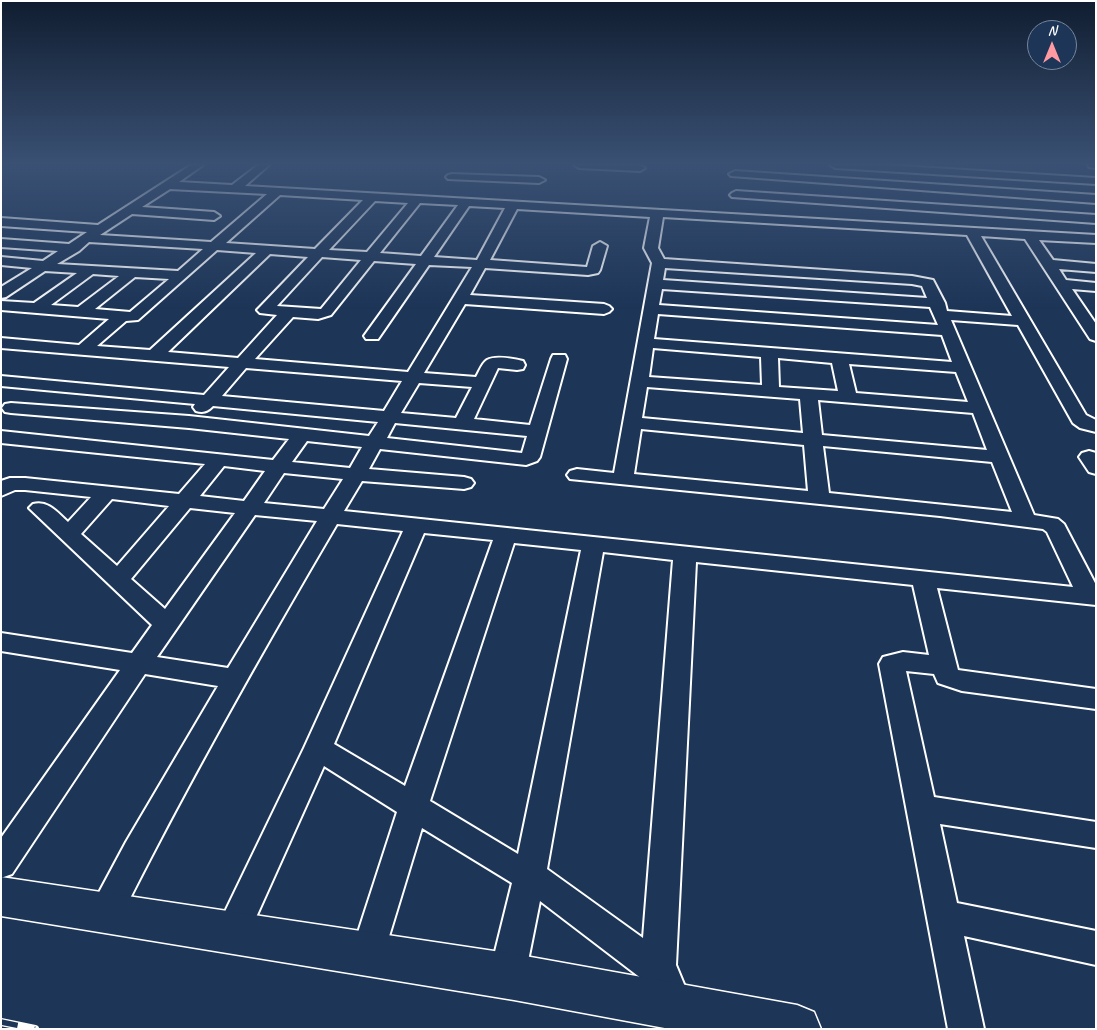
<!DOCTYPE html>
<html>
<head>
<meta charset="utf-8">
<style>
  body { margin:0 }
  #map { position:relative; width:1097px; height:1030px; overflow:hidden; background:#1d3557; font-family:Caveat,sans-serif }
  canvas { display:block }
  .frame { position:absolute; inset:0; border:2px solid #fff; pointer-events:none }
  .north { position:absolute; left:1027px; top:20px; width:50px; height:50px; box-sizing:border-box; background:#1d3557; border:1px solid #77869a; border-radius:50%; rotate:0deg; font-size:14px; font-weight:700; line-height:20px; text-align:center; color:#fff }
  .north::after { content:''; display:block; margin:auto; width:18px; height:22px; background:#ff9aa2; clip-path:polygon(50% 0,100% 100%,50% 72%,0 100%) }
</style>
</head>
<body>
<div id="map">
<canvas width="1097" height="1030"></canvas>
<div class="frame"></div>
<div class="north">N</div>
</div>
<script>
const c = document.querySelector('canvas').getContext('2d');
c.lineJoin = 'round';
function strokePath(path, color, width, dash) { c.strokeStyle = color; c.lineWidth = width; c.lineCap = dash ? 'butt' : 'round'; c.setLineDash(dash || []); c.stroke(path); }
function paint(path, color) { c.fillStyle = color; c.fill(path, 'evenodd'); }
const street = new Path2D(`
  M 191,165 L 203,165 L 179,182 L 232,185 L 258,165 L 269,165 L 245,186 L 1096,235 L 1096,243 L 1039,240 L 1053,260 L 1096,264 L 1096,272 L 1059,269 L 1066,280 L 1096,283 L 1096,291 L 1072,289 L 1096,324 L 1096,341 L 1090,339 L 1025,239 L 981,236 L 1086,415 L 1096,420 L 1096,432 L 1080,428 L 1073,423 L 1018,325 L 951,320 L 1034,515 L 1058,519 L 1064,524 L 1096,585 L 1096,605 L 937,588 L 958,670 L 1096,689 L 1096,709 L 962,691 L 938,683 L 934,674 L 906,671 L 934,797 L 1096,822 L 1096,848 L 940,824 L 957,903 L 1096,931 L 1096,965 L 964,936 L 984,1029 L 948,1029 L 879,664 L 883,657 L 903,652 L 929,655 L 913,585 L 696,562 L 676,965 L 693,1006 L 688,1019 L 675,1024 L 662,1019 L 651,990 L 646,982 L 540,901 L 525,976 L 519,988 L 507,993 L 495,988 L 489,976 L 512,883 L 422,828 L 380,966 L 368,971 L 356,966 L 351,954 L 397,812 L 324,766 L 244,944 L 232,949 L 220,944 L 215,933 L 220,922 L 304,748 L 403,531 L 337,524 C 260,655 185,788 117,924 L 105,929 L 93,924 L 88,913 L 126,842 L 218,686 L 145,674 L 12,874 L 1,878 L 1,838 L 120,670 L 1,651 L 1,633 L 132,653 L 152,625 L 29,508 L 33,504 C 48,500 57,512 68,522 L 91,497 L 25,490 L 15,490 L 1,496 L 1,481 L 10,478 L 25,478 L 179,494 L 205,464 L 1,443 L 1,431 L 273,460 L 289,439 L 189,428 L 11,413 L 5,412 L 2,408 L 5,404 L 11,403 L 189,416 L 369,436 L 378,422 L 213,406 C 207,412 203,413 196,411 L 193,407 L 195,404 L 1,386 L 1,376 L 204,395 L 229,367 L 1,348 L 1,338 L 79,345 L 109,319 L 1,310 L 1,301 L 34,303 L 77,273 L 45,271 L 6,297 L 1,298 L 1,287 L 32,268 L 1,265 L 1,257 L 43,261 L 58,251 L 1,247 L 1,239 L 69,244 L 87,232 L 1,226 L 1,218 L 98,225 ZM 170,189 L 267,194 L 211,242 L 100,235 L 132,214 L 214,220 L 220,216 L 214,212 L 142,207 ZM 280,195 L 363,200 L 315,249 L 226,243 ZM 375,201 L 408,203 L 367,252 L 329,250 ZM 420,203 L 458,205 L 421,256 L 380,253 ZM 469,206 L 505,208 L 477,260 L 434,257 ZM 517,209 L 650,217 L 644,248 L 652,263 L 614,473 L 577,469 L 570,471 L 567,475 L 570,479 L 940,516 L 1043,529 L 1047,532 L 1073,587 L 344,511 L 362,481 L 464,489 L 471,487 L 474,483 L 471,479 L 464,477 L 369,469 L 380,449 L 526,465 L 537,461 L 540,457 L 567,359 L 565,355 L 553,355 L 551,359 L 530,425 L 474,419 L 498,368 L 517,370 L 523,369 L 525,365 L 523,361 C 514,359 496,355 487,360 C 482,363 479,372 476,377 L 424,373 L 465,304 L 604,314 L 609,312 L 612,309 L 609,306 L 604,304 L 470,295 L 485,268 L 588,275 L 598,273 L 600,270 L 607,246 L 600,242 L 593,246 L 587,267 L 490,260 ZM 663,217 L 967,235 L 1012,316 L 947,311 L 945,303 L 933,280 L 912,276 L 664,259 L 658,248 ZM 89,242 L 203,249 L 178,271 L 57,264 L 79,251 ZM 217,250 L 256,253 L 150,350 L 97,346 L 126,321 L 138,320 ZM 270,254 L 308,257 L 260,307 L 257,310 L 260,313 L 277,315 L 238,358 L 168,352 ZM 322,257 L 361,260 L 321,309 L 277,306 ZM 374,261 L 416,264 L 364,336 L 366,339 L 378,339 L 429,265 L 472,267 L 408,372 L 255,359 L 293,317 L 318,319 L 331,315 ZM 665,268 L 912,284 L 922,286 L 927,298 L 663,280 ZM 93,274 L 119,276 L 78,307 L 51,305 ZM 135,277 L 169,279 L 130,312 L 95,309 ZM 662,289 L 930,307 L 938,325 L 659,305 ZM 658,314 L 942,335 L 952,362 L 654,339 ZM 653,348 L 761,357 L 762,385 L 649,377 ZM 778,358 L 832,363 L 838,391 L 779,387 ZM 849,364 L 956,372 L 968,402 L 856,393 ZM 246,368 L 402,381 L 384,411 L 222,396 ZM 419,383 L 472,387 L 456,418 L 401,413 ZM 647,387 L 800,399 L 803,433 L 642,418 ZM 818,400 L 973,413 L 987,450 L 822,435 ZM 395,423 L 527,436 L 522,453 L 387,438 ZM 641,429 L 804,445 L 808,491 L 634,474 ZM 307,441 L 362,447 L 350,468 L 292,462 ZM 823,446 L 992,462 L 1012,512 L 829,493 ZM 224,466 L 265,471 L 244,501 L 200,496 ZM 284,473 L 343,479 L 324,509 L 264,503 ZM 112,499 L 169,506 L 117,566 L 81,534 ZM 190,508 L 235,513 L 165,609 L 131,579 ZM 255,515 L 317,521 L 228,668 L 157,657 ZM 424,533 L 493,540 L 405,786 L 334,744 ZM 514,543 L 581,550 L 518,854 L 430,801 ZM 603,552 L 673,560 L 643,938 L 547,869 Z
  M 574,165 L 640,165 L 645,168 L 640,171 L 579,168 Z
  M 830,165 L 885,165 L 1096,178 L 1096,184 L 835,168 Z
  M 1088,165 L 1096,165 L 1096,168 L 1089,167 Z
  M 735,171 L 1096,195 L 1096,203 L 731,176 L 729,174 Z
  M 452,174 L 539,177 L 545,180 L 539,183 L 448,179 L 446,177 L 448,175 Z
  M 736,191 L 1096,215 L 1096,223 L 732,197 L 730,195 L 732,193 Z
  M 1089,451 L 1096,453 L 1096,474 L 1089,472 L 1079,457 L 1082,453 Z`);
const secondary = new Path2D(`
  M 1,877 L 514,954 L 797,1005 L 814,1012 L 821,1029 L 670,1029 L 514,1000 L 1,916 Z`);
const rail = new Path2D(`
  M 1,1022 L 35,1029`);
strokePath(street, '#fff', 4);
strokePath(secondary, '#fff', 3);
paint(street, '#1d3557');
paint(secondary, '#1d3557');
strokePath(rail, '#fff', 8);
strokePath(rail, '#1d3557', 5.5, [17]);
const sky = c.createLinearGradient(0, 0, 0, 309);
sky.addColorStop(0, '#101d30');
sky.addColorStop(0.53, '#3a5174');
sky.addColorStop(1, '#3a517400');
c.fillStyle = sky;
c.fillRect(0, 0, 1097, 309);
</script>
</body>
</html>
